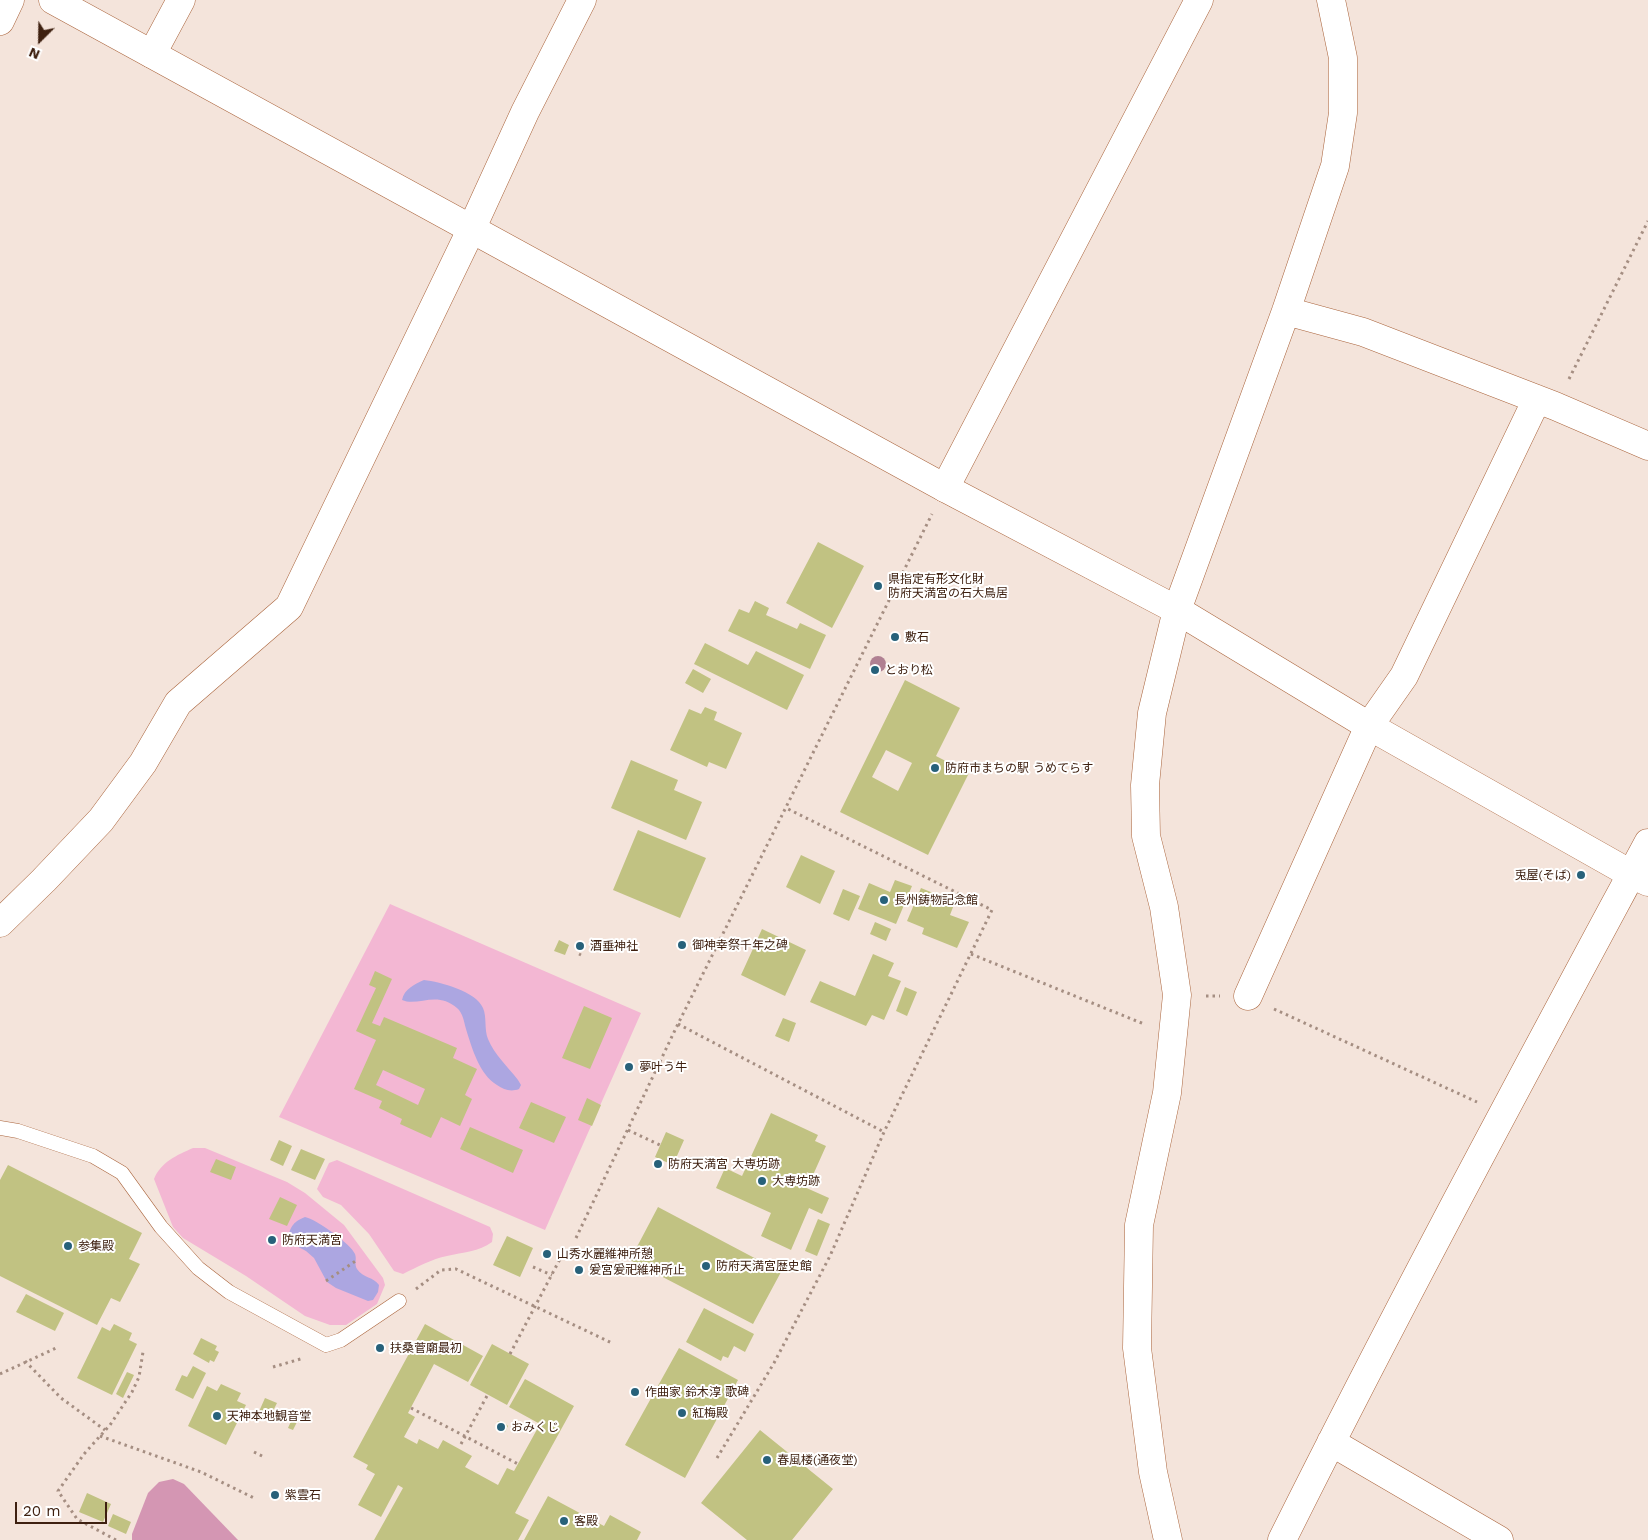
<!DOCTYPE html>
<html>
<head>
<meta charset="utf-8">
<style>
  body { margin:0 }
  #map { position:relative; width:1648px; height:1540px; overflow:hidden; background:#f4e4db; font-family:"Work Sans",sans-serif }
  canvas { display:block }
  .north { position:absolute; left:15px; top:15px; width:50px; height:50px; -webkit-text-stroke:4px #fff; paint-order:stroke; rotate:203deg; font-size:14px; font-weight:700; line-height:20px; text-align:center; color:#3e2010 }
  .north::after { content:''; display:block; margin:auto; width:18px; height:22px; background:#3e2010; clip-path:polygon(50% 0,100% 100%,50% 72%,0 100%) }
  .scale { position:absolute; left:15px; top:1502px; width:92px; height:22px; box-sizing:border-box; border:2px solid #3e2010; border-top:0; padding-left:6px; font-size:15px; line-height:18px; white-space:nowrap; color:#3e2010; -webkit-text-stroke:4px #fff; paint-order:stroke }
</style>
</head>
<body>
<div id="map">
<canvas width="1648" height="1540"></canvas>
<div class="north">N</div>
<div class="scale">20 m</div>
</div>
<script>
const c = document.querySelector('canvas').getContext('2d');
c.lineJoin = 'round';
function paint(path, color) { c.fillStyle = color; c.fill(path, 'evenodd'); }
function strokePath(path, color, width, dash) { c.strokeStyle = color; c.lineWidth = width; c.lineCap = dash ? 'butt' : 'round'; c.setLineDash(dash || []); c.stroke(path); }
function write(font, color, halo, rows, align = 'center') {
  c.font = font + ' "Work Sans","Noto Sans JP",sans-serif'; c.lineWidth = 4; c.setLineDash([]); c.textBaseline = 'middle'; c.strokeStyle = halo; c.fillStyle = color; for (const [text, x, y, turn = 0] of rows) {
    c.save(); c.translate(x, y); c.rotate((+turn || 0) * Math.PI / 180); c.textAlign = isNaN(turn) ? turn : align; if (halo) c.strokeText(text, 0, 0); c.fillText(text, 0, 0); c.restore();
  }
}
const green = new Path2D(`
  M 390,904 L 641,1013 L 545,1230 L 279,1117 Z
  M 193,1148 L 205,1148 L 287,1182 L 305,1193 L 344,1225 L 383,1278 L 385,1285 L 377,1304 L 346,1325 L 330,1325 L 305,1316 L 246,1276 L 183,1238 L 173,1227 L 154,1179 C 161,1162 177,1155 193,1148 Z
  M 337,1160 L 490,1227 L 493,1234 L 492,1242 C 479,1252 463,1252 447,1256 C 432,1259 417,1267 403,1274 L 394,1271 L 369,1234 L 341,1205 L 323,1197 L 317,1189 L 329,1163 Z`);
const forest = new Path2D(`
  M 173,1479 L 184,1484 L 238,1540 L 132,1540 L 132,1534 L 148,1493 L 159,1482 Z`);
const water = new Path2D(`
  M 424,980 C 440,982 476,991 483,1008 C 487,1017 484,1029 488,1039 C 494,1054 508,1067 518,1080 L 521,1085 L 519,1089 C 511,1092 504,1090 497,1085 C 479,1074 472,1048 466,1029 C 464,1022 463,1013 457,1008 C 437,990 418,1007 402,1000 C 404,989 415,984 424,980 Z
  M 305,1217 C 316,1219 351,1244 355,1254 C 357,1259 354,1264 357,1269 C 363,1278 374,1277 379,1285 L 378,1292 L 373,1300 L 368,1301 L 336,1288 L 327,1282 L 314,1258 L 306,1251 L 287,1241 C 290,1228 292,1222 305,1217 Z`);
const building = new Path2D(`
  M 818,542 L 864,566 L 832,628 L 786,603 Z
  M 755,601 L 769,608 L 766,615 L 797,629 L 800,623 L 826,635 L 810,669 L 728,631 L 739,609 L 749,613 Z
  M 705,643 L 748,665 L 756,651 L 804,675 L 787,710 L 694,664 Z
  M 693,669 L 711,679 L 703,693 L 685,683 Z
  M 905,680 L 960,708 L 936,756 L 969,773 L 928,855 L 840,812 ZM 886,750 L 912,763 L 898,791 L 872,777 Z
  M 705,707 L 717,712 L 714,720 L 742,733 L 726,769 L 709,762 L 707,767 L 670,750 L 689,709 L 701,714 Z
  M 631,760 L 678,780 L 674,790 L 702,802 L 686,840 L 611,808 Z
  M 638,830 L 706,858 L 680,918 L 613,890 Z
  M 801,855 L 835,871 L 820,904 L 786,887 Z
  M 895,880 L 912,886 L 896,924 L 858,909 L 869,883 L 890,892 Z
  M 921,888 L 955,902 L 950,915 L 969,922 L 957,948 L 922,934 L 924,928 L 907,921 Z
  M 843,889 L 860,896 L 849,921 L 833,914 Z
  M 875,922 L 891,929 L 886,941 L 870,934 Z
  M 762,929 L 806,950 L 785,996 L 741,975 Z
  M 559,940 L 569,945 L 565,955 L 554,951 Z
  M 873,954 L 894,963 L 888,976 L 901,981 L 884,1020 L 872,1015 L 866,1026 L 810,1002 L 820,981 L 855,996 Z
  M 375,971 L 392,979 L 372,1023 L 380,1026 L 384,1017 L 457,1048 L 453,1058 L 477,1069 L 465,1095 L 472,1099 L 460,1126 L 441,1117 L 431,1138 L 400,1124 L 402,1119 L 379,1108 L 382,1101 L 354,1089 L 376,1040 L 356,1031 L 376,988 L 369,985 ZM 383,1070 L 425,1089 L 418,1105 L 376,1085 Z
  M 905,987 L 917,992 L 907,1016 L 896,1011 Z
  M 584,1006 L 612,1018 L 590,1069 L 562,1058 Z
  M 783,1018 L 796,1023 L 789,1042 L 775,1036 Z
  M 587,1098 L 601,1105 L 592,1126 L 578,1120 Z
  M 531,1102 L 566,1117 L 554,1143 L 519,1128 Z
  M 771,1113 L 818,1135 L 815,1141 L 826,1146 L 813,1175 L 807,1172 L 802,1186 L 829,1198 L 822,1214 L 809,1208 L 791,1250 L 761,1236 L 771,1213 L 716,1188 L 725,1168 L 742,1176 Z
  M 470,1127 L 523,1150 L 513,1173 L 460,1149 Z
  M 666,1132 L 684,1140 L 673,1165 L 655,1157 Z
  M 279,1140 L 292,1146 L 283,1166 L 270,1160 Z
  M 301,1149 L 325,1159 L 315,1180 L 291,1170 Z
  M 216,1159 L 236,1167 L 231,1180 L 210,1172 Z
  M 8,1165 L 142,1233 L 129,1259 L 140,1264 L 120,1302 L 111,1298 L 97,1325 L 0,1276 L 0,1180 Z
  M 280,1197 L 297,1205 L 287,1226 L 269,1219 Z
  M 658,1207 L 781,1272 L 753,1324 L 630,1260 Z
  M 818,1219 L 830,1224 L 817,1256 L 805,1251 Z
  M 507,1236 L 533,1248 L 520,1277 L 493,1265 Z
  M 26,1294 L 64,1313 L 55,1331 L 16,1312 Z
  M 704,1308 L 754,1334 L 745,1352 L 734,1346 L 728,1358 L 723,1356 L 721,1361 L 686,1342 Z
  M 114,1324 L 132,1333 L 129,1340 L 137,1344 L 112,1395 L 77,1378 L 102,1327 L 110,1331 Z
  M 425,1324 L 483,1356 L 468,1382 L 434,1364 L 408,1413 L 415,1417 L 404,1437 L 417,1444 L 419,1439 L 438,1449 L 443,1440 L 472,1456 L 465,1467 L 498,1485 L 507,1468 L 514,1471 L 540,1424 L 509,1407 L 525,1379 L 574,1406 L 515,1513 L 529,1520 L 518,1540 L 374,1540 L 403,1488 L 398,1485 L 381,1517 L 358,1505 L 375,1474 L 366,1469 L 368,1465 L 353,1457 Z
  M 201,1338 L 217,1346 L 215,1350 L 219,1352 L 214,1362 L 210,1360 L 209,1363 L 193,1354 Z
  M 492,1344 L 529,1364 L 507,1405 L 470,1385 Z
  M 679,1348 L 738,1380 L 685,1478 L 625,1445 Z
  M 193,1366 L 206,1373 L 193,1399 L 175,1390 L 182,1375 L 187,1377 Z
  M 127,1372 L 134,1375 L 123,1398 L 116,1394 Z
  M 221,1384 L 241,1393 L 237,1401 L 246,1405 L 226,1445 L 188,1426 L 207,1386 L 217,1391 Z
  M 265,1398 L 277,1403 L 268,1421 L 257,1416 Z
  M 292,1419 L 297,1422 L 293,1430 L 288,1428 Z
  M 498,1421 L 504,1422 L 508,1426 L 505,1432 L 498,1432 L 495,1427 Z
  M 760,1430 L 833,1489 L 792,1540 L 747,1540 L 701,1503 Z
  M 87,1493 L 111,1504 L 103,1522 L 79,1512 Z
  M 548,1496 L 604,1526 L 610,1515 L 641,1532 L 637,1540 L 524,1540 Z
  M 113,1514 L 131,1522 L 126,1534 L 108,1526 Z`);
const path = new Path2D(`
  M 1569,379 L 1648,221
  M 579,954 L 581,955
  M 971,954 L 1144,1024
  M 1206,996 L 1220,996
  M 1274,1009 L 1477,1102
  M 678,1024 L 884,1132
  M 628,1130 L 660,1145
  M 576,1238 L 676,1028 L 932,514
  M 533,1267 L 552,1275
  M 326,1281 L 357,1260
  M 416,1289 L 441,1270 L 456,1269 L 612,1343
  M 510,1354 L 560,1259
  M 25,1361 L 61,1398 L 105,1430
  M 273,1367 L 304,1358
  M 0,1374 L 56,1348
  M 411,1408 L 518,1464
  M 100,1436 L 201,1472 L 254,1498
  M 461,1444 L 488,1394
  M 254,1452 L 264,1457
  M 717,1458 L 774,1363 L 830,1256 L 884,1132 L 992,910 L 786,808
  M 116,1540 L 77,1519 L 58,1491 L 84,1454 L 110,1425 L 132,1392 L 139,1377 L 143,1352`);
const service = new Path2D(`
  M 0,1128 L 18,1131 L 93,1156 L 122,1173 L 161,1227 L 198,1268 L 229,1292 L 326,1345 L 341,1340 L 399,1301`);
const minor = new Path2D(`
  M 0,21 L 10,0
  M 152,54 L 181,0
  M 1286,311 L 1363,332 L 1555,406 L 1648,446
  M 945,488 L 1199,0
  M 0,923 L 44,880 L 101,820 L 143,763 L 178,703 L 289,607 L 471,230
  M 1248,996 L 1369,726 L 1404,676 L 1537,399
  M 1331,1442 L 1499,1540
  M 1168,1540 L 1153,1472 L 1137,1348 L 1139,1225 L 1167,1093 L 1177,995 L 1164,907 L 1146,836 L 1145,785 L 1152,713 L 1177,610 L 1286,311 L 1335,166 L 1343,113 L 1343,58 L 1331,0
  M 1282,1540 C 1399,1305 1524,1074 1648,843`);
const tertiary = new Path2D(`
  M 53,0 L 945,488 L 1177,610 L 1369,726 L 1631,874 L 1648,882
  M 471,230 L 525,112 L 582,0`);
const trees = [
  [878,664]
];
const markers = [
  [878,586,5,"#27617a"],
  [895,637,5,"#27617a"],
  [875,670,5,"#27617a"],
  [935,768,5,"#27617a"],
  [1581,875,5,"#27617a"],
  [884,900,5,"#27617a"],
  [682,945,5,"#27617a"],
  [580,946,5,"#27617a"],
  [629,1067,5,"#27617a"],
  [658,1164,5,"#27617a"],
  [762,1181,5,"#27617a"],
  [272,1240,5,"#27617a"],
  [68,1246,5,"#27617a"],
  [547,1254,5,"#27617a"],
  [706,1266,5,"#27617a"],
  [579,1270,5,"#27617a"],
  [380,1348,5,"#27617a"],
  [635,1392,5,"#27617a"],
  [682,1413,5,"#27617a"],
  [217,1416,5,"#27617a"],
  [501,1427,5,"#27617a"],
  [767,1460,5,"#27617a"],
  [275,1495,5,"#27617a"],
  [564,1521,5,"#27617a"]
];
const poiNames = [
  ["県指定有形文化財",888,579],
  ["防府天満宮の石大鳥居",888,593],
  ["敷石",905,637],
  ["とおり松",885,670],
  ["防府市まちの駅 うめてらす",945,768],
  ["兎屋(そば)",1571,875,"right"],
  ["長州鋳物記念館",894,900],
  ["御神幸祭千年之碑",692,945],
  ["酒垂神社",590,946],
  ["夢叶う牛",639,1067],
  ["防府天満宮 大専坊跡",668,1164],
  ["大専坊跡",772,1181],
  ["防府天満宮",282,1240],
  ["参集殿",78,1246],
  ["山秀水麗維神所憩",557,1254],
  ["防府天満宮歴史館",716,1266],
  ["爰宮爰祀維神所止",589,1270],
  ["扶桑菅廟最初",390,1348],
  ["作曲家 鈴木淳 歌碑",645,1392],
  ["紅梅殿",692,1413],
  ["天神本地観音堂",227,1416],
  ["おみくじ",511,1427],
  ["春風楼(通夜堂)",777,1460],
  ["紫雲石",285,1495],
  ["客殿",574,1521]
];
paint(green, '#f3b7d3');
paint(forest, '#d496b3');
paint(water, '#aca6e1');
paint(building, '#c1c282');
strokePath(service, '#aa643c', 15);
strokePath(minor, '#aa643c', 29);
strokePath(tertiary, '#aa643c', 29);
strokePath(path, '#a58e82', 3, [2.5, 4]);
strokePath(service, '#fff', 14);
strokePath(minor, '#fff', 28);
strokePath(tertiary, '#fff', 28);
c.fillStyle = '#b08092';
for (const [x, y] of trees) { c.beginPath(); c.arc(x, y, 8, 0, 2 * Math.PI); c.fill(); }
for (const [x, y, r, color] of markers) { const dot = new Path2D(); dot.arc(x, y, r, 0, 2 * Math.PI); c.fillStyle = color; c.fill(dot); strokePath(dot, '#fff', 2); }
write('12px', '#3e2010', '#fff', poiNames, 'left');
</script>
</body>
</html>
